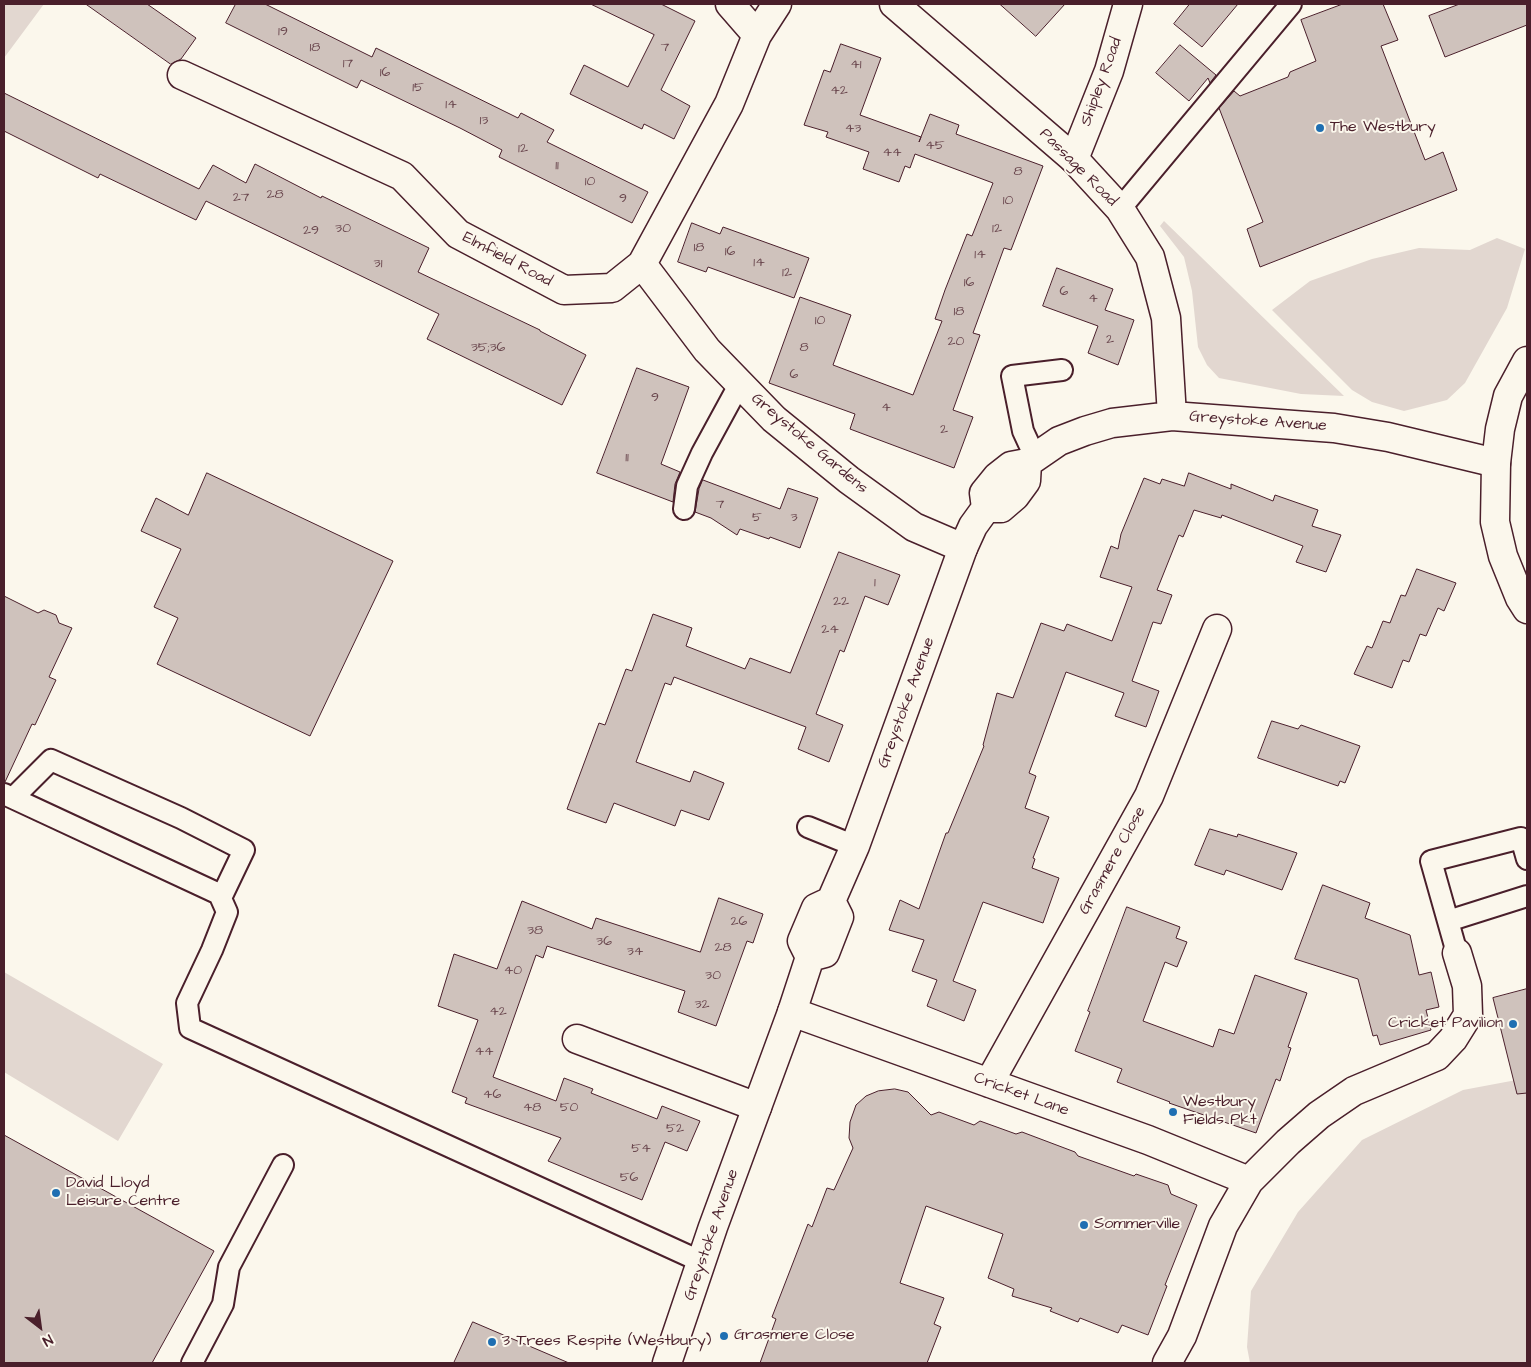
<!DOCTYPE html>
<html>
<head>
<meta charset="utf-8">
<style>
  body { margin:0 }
  #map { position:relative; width:1531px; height:1367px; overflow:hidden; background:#fbf7ec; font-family:"Architects Daughter",sans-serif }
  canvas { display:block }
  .frame { position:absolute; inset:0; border:5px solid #4a1f2b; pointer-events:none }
  .north { position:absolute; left:15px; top:1302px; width:50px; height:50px; -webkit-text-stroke:4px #fbf7ec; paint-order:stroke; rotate:150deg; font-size:14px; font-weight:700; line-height:20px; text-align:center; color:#4a1f2b }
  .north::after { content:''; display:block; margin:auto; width:18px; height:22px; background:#4a1f2b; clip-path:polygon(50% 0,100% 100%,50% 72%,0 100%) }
</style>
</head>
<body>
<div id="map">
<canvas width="1531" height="1367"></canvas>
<div class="frame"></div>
<div class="north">N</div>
</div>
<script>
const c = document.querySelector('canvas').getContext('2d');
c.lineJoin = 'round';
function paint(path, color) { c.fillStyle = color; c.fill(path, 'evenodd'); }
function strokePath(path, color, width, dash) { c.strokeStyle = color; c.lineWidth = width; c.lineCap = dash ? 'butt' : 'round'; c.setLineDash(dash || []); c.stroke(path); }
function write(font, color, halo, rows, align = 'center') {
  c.font = font + ' "Architects Daughter",sans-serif'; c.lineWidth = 4; c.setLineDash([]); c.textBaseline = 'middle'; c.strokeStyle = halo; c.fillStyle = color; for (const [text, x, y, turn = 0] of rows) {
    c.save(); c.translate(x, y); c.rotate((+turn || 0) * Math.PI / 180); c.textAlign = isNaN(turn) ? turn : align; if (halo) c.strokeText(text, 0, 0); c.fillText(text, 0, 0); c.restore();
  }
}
const green = new Path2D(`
  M 4,4 L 44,4 L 4,58 Z
  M 1164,221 L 1344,396 L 1301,394 L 1219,378 L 1207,365 L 1198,347 L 1192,291 L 1184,257 L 1160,226 Z
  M 1497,238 L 1525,249 L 1507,308 L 1465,383 L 1447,400 L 1404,411 L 1372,402 L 1352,390 L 1272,310 L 1310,281 L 1372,259 L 1419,248 L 1470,250 Z
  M 4,972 L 163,1064 L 118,1141 L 4,1072 Z
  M 1527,1078 L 1527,1363 L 1250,1363 L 1247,1347 L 1251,1291 L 1298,1212 L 1362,1140 L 1463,1090 Z`);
const building = new Path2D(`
  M 86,4 L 147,4 L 196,38 L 181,59 L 171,64 Z
  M 236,4 L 265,4 L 372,57 L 376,48 L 518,118 L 521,113 L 554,130 L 547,142 L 648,192 L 632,223 L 499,157 L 502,150 L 460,128 L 361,80 L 357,88 L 226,23 Z
  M 591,4 L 661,4 L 695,21 L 661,90 L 690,106 L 674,139 L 644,124 L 642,129 L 570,94 L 584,65 L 628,87 L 654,35 Z
  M 1000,4 L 1065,4 L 1036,36 Z
  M 1190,4 L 1238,4 L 1202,47 L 1174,24 Z
  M 1343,4 L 1383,4 L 1398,40 L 1381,46 L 1425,160 L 1443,152 L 1457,190 L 1260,267 L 1247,229 L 1263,222 L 1219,108 L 1234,91 L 1240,96 L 1288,77 L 1290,72 L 1316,61 L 1301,20 Z
  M 1460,4 L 1527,4 L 1527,25 L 1445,57 L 1429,16 Z
  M 841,44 L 881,58 L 860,115 L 921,137 L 919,142 L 930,114 L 959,125 L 956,134 L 1043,166 L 1011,250 L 1004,248 L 973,333 L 980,335 L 953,410 L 973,417 L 954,468 L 850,429 L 855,414 L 769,383 L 800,297 L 851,315 L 833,365 L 913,395 L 942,321 L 935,319 L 945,290 L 967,234 L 972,236 L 993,183 L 915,154 L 910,168 L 905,166 L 899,182 L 863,169 L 869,152 L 826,137 L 828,132 L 804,125 L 824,70 L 830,72 Z
  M 1180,45 L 1216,75 L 1210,83 L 1208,78 L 1189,101 L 1156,73 Z
  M 4,93 L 199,189 L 213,165 L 246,183 L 255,164 L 321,198 L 322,196 L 429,248 L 418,272 L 540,330 L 540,331 L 586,355 L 562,405 L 427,339 L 439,314 L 386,288 L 206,201 L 196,220 L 100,174 L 98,178 L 4,131 Z
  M 692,223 L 720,234 L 723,227 L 809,258 L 794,298 L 708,267 L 706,272 L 678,262 Z
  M 1057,268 L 1113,289 L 1105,310 L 1134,320 L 1118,365 L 1088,353 L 1098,326 L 1043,306 Z
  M 637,368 L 689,387 L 661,464 L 680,472 L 675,484 L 673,502 L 597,473 Z
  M 207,473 L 393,561 L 310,736 L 157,664 L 178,618 L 154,607 L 181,549 L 141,531 L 156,498 L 188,515 Z
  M 1189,473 L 1231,489 L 1231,484 L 1273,501 L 1275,495 L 1318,510 L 1312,526 L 1341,535 L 1326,572 L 1296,562 L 1303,546 L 1222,515 L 1221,518 L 1194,510 L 1183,537 L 1179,535 L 1157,590 L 1172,595 L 1161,624 L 1153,622 L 1132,681 L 1159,691 L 1146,727 L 1115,716 L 1124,693 L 1066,672 L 1029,773 L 1036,776 L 1025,808 L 1049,817 L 1033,858 L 1035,859 L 1032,868 L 1059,878 L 1043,923 L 983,902 L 953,981 L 976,990 L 964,1021 L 927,1006 L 937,980 L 912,971 L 924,940 L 889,930 L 900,900 L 919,909 L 946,833 L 948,833 L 984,746 L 983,745 L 997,693 L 1013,698 L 1041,623 L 1064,631 L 1067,624 L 1112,641 L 1132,587 L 1100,577 L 1111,546 L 1118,549 L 1121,534 L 1144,478 L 1160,484 L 1162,479 L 1184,486 Z
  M 703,480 L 780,509 L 788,488 L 818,498 L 800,548 L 770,537 L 769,539 L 740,529 L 737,535 L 711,518 L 695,512 L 699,489 Z
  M 839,552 L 900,575 L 888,605 L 865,596 L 844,652 L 840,650 L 816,714 L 843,725 L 829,762 L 798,749 L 806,727 L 674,677 L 671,685 L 665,683 L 636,762 L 690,782 L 694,771 L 724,783 L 709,820 L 681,810 L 675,826 L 614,803 L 606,823 L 567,809 L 599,723 L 605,725 L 626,669 L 632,671 L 653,614 L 692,628 L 686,646 L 745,669 L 750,658 L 790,673 Z
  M 1417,569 L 1456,583 L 1444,611 L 1438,608 L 1426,636 L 1420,634 L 1409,662 L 1403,660 L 1392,688 L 1354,674 L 1367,646 L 1372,648 L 1383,621 L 1390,623 L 1401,595 L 1405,596 Z
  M 4,596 L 38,613 L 44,610 L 56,615 L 59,623 L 72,628 L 49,677 L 56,680 L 35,725 L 32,724 L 5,782 L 4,782 Z
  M 1272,721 L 1298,729 L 1301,725 L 1360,746 L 1345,783 L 1340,781 L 1338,786 L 1258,758 Z
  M 1210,829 L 1237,837 L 1238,834 L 1297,853 L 1282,890 L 1226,870 L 1224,875 L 1195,865 Z
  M 1323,885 L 1370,903 L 1365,918 L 1410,935 L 1419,975 L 1431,972 L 1439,1007 L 1426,1010 L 1431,1030 L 1380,1045 L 1377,1035 L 1373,1036 L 1358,979 L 1295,959 Z
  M 719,898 L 763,914 L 753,943 L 747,941 L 716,1026 L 678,1012 L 685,991 L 547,946 L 543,958 L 536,955 L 493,1077 L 556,1101 L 564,1078 L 593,1089 L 591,1093 L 657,1119 L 662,1106 L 700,1121 L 687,1151 L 665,1142 L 642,1200 L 548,1161 L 561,1138 L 465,1103 L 467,1098 L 452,1092 L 478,1020 L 438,1006 L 454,954 L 497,969 L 522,901 L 592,929 L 596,918 L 700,952 Z
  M 1127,907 L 1180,927 L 1176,938 L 1187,942 L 1177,967 L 1165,962 L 1143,1021 L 1213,1047 L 1219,1029 L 1234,1034 L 1255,975 L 1307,993 L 1288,1047 L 1291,1048 L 1280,1081 L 1276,1079 L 1256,1133 L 1169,1103 L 1170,1102 L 1117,1082 L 1122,1069 L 1075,1051 L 1090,1012 L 1088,1011 Z
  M 1527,989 L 1527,1093 L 1517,1094 L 1493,998 Z
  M 895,1089 L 908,1092 L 931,1115 L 939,1112 L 974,1125 L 980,1121 L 1016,1134 L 1022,1132 L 1075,1152 L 1078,1156 L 1134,1176 L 1136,1174 L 1168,1185 L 1171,1194 L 1197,1205 L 1165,1285 L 1167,1286 L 1148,1335 L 1122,1325 L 1118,1333 L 1080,1318 L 1078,1322 L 1050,1311 L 1052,1308 L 1012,1296 L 1014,1289 L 988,1278 L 1003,1234 L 926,1206 L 900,1283 L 944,1298 L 934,1324 L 941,1327 L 927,1363 L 760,1363 L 776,1319 L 772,1317 L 808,1224 L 812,1227 L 827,1188 L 834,1190 L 853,1148 L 849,1138 L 850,1122 L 856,1105 L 866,1096 L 878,1091 Z
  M 4,1135 L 214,1251 L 152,1363 L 4,1363 Z
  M 473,1322 L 569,1363 L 454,1363 Z`);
const service = new Path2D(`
  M 1120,209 L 1291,4
  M 1035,457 L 1023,431 L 1012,376 L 1062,370
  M 684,509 L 687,486 L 702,453 L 739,385
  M 4,794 L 219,894 L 227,912 L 212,950 L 187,1003 L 190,1028 L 702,1262
  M 13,798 L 51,760 L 181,818 L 244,850 L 221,898
  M 808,827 L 855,846
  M 1448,921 L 1527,896
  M 1457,953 L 1431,861 L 1521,838 L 1527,859
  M 192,1363 L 223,1304 L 229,1267 L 283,1165`);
const minor = new Path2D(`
  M 730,4 L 757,35
  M 182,75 L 402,176 L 458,234 L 564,290 L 612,288 L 642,264 L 729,104 L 757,35 L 777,4
  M 1074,159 L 1109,71 L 1128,4
  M 642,264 L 707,350 L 774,419 L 849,480 L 914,527 L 963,548
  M 792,1012 L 1148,1140 L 1249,1181
  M 577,1039 L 757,1107
  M 989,1083 L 1149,796 L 1217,629
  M 1167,1363 L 1182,1336 L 1223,1226 L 1249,1181 L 1288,1142 L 1319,1115 L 1354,1091 L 1437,1056 L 1453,1039 L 1468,1015 L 1467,986 L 1457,953`);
const tertiary = new Path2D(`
  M 894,4 L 1074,159 L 1120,209 L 1150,257 L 1166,318 L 1172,416
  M 986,508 L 1001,508 L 1015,496 L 1026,481 L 1027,463
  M 810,957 L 825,953 L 839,917 L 831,901
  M 667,1363 L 713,1227 L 792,1012 L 810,957 L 802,941 L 816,908 L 831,901 L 855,846 L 963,548 L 973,526 L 986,508 L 984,493 L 997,477 L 1011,466 L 1027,463 L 1059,441 L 1085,431 L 1112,423 L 1172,416 L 1334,428 L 1388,437 L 1496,463`);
const primary = new Path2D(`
  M 1527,361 L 1508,396 L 1500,429 L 1496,463 L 1495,522 L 1503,556 L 1520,598 L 1527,609`);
const markers = [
  [1320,128,5,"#1f6fb2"],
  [1513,1024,5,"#1f6fb2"],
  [1173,1112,5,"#1f6fb2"],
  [56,1193,5,"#1f6fb2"],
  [1084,1225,5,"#1f6fb2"],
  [724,1336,5,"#1f6fb2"],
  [492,1342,5,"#1f6fb2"]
];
const numberNames = [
  ["19",283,32],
  ["18",315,48],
  ["7",665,48],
  ["17",348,64],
  ["41",856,65],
  ["16",385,73],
  ["15",418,88],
  ["42",839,91],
  ["14",451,105],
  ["13",484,121],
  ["43",853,129],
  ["45",935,146],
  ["12",523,149],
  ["44",892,153],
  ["11",557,166],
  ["8",1018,172],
  ["10",590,182],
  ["28",275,195],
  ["27",241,198],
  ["9",623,199],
  ["10",1008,201],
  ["30",343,229],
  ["12",997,229],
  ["29",311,231],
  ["18",699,248],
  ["16",730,252],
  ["14",980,255],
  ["14",759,263],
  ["31",378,264],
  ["12",787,273],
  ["16",969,283],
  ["6",1064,292],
  ["4",1093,299],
  ["18",959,312],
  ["10",820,321],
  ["2",1110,340],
  ["20",956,342],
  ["35;36",488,348],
  ["8",804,348],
  ["6",794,375],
  ["9",655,398],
  ["4",886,408],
  ["2",944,430],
  ["11",627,458],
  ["7",720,505],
  ["5",757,518],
  ["3",794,518],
  ["1",875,583],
  ["22",841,602],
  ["24",830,630],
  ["26",739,922],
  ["38",535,931],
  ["36",604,942],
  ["28",723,948],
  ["34",635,952],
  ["40",513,971],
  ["30",713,976],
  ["32",702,1005],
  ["42",498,1012],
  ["44",484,1052],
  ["46",492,1095],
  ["48",532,1108],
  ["50",569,1108],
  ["52",675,1129],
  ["54",641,1149],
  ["56",629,1178]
];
const streetNames = [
  ["Shipley Road",1102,82,-70],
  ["Passage Road",1078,168,45],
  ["Elmfield Road",507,260,28],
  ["Greystoke Avenue",1258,422,4],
  ["Greystoke Gardens",809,444,40],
  ["Greystoke Avenue",907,703,-70],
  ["Grasmere Close",1113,861,-61],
  ["Cricket Lane",1021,1095,20],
  ["Greystoke Avenue",712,1235,-71]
];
const poiNames = [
  ["The Westbury",1330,128],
  ["Cricket Pavilion",1503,1024,"right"],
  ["Westbury",1183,1103],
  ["Fields Pkt",1183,1121],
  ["David Lloyd",66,1184],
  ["Leisure Centre",66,1202],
  ["Sommerville",1094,1225],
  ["Grasmere Close",734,1336],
  ["3 Trees Respite (Westbury)",502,1342]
];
paint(green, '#e2d7d0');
paint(building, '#cfc2bc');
strokePath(building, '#4a1f2b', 1);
strokePath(service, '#4a1f2b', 24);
strokePath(minor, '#4a1f2b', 31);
strokePath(tertiary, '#4a1f2b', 31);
strokePath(primary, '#4a1f2b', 31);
strokePath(service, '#fbf7ec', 20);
strokePath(minor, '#fbf7ec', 28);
strokePath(tertiary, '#fbf7ec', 28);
strokePath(primary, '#fbf7ec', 28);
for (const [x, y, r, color] of markers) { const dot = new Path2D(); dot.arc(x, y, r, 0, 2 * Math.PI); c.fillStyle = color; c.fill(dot); strokePath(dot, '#fbf7ec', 2); }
write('14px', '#6b484f', null, numberNames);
write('16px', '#4a1f2b', '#fbf7ec', streetNames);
write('16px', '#4a1f2b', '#fbf7ec', poiNames, 'left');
</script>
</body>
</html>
